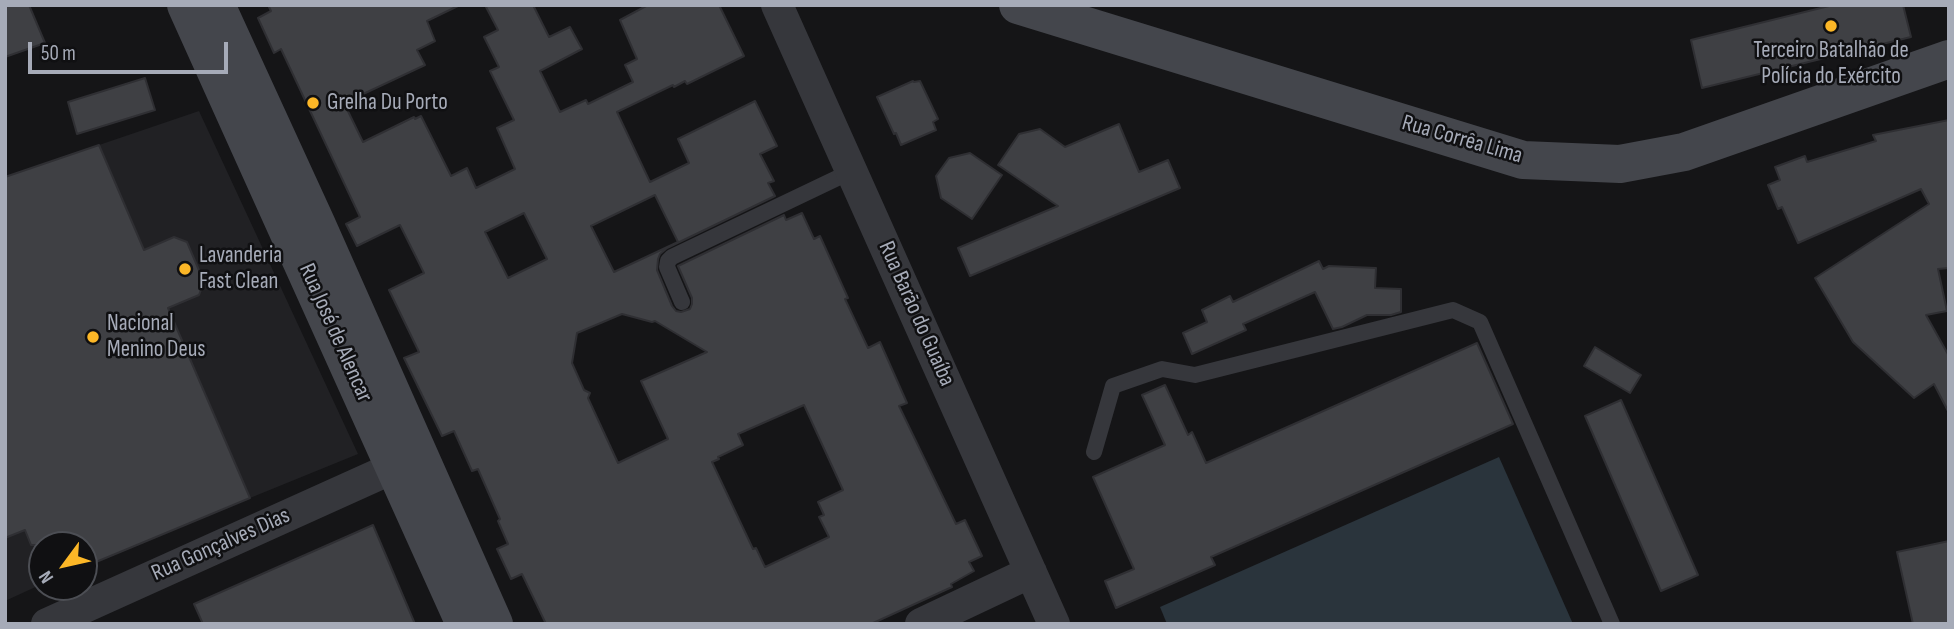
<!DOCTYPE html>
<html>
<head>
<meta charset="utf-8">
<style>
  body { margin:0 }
  #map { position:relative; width:1954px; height:629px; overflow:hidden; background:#151517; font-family:"Sofia Sans Condensed",sans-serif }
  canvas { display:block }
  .frame { position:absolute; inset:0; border:7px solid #a6abb8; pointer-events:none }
  .north { position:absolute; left:28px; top:531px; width:70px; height:70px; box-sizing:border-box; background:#101012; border:2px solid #4c4e54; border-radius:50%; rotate:237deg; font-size:19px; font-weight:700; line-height:28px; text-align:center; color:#a6abb8 }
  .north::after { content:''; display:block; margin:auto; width:24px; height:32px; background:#fcb727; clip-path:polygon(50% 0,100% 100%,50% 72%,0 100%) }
  .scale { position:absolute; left:28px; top:42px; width:200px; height:32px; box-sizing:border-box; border:4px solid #a6abb8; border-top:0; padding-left:9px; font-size:21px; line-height:24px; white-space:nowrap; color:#a6abb8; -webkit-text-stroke:5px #101012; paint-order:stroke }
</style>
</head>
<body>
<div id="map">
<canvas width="1954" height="629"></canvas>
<div class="frame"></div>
<div class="north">N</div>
<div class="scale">50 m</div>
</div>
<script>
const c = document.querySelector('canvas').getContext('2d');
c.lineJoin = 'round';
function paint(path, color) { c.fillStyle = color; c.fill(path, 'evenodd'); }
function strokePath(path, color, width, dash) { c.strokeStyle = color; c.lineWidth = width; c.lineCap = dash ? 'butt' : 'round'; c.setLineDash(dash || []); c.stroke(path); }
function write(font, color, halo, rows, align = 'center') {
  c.font = font + ' "Sofia Sans Condensed",sans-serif'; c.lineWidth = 5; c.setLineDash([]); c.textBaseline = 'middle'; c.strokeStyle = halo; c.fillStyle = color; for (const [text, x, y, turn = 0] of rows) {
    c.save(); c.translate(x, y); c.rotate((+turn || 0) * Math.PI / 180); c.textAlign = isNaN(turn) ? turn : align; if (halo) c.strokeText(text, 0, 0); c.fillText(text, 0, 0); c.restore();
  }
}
const built = new Path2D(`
  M 199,111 L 358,454 L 250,498 L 84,545 L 42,545 L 42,584 L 5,601 L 5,177 Z`);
const water = new Path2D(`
  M 1499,457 L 1573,624 L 1167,624 L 1160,607 Z`);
const building = new Path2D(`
  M 5,5 L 29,5 L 45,43 L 5,57 Z
  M 268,5 L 460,5 L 427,21 L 435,41 L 417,50 L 425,65 L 344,103 L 363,142 L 414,117 L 415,119 L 421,116 L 451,176 L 467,168 L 476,188 L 515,169 L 497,128 L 514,120 L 490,71 L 499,67 L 484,37 L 498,30 L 485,5 L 533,5 L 549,37 L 570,27 L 582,49 L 540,71 L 560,112 L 586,100 L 588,104 L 633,82 L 625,65 L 637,59 L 620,20 L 648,5 L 719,5 L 744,56 L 687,84 L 685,81 L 674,87 L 673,85 L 617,112 L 650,182 L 689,163 L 678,139 L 755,101 L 777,146 L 760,154 L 774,181 L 768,183 L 775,196 L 667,248 L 660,254 L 658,259 L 657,270 L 672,306 L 676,311 L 681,312 L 690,309 L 692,304 L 692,298 L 678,266 L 784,215 L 786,220 L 802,213 L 814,239 L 820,236 L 848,298 L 845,299 L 868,348 L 880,342 L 907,403 L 899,406 L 956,524 L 965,520 L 982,556 L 969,562 L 974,571 L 951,584 L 952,587 L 871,624 L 546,624 L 522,574 L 511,579 L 497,549 L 508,544 L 498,521 L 500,519 L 478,469 L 472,471 L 454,431 L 442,436 L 404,358 L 419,352 L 389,290 L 424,273 L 400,225 L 357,246 L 346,224 L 360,217 L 281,49 L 274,53 L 258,18 L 271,11 ZM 655,195 L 678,242 L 614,272 L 591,226 ZM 524,213 L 547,259 L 508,278 L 485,232 ZM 622,314 L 652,322 L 655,321 L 707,352 L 641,381 L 668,439 L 618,463 L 588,398 L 590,393 L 584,390 L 572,363 L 577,333 ZM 804,405 L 843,490 L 818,502 L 824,515 L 819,517 L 829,537 L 765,567 L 756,548 L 753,549 L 712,462 L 719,459 L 718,457 L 743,445 L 738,434 Z
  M 1833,5 L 1903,5 L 1911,37 L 1702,88 L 1691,40 Z
  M 145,78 L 155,110 L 77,134 L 68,102 Z
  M 913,81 L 914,82 L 920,81 L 938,119 L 933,122 L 936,130 L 901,145 L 896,133 L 894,134 L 877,97 Z
  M 1949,120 L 1949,268 L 1938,269 L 1947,311 L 1926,315 L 1949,356 L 1949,413 L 1934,384 L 1914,398 L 1853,342 L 1815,278 L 1929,204 L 1921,189 L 1798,243 L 1782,207 L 1778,209 L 1768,185 L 1780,180 L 1775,167 L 1805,156 L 1807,162 L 1876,141 L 1873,135 Z
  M 1119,124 L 1139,172 L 1168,160 L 1180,188 L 970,276 L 958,248 L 1058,206 L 998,165 L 1019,134 L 1040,129 L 1065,147 Z
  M 99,145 L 144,250 L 174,237 L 187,242 L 204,282 L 199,295 L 168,308 L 250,498 L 84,567 L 84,545 L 31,545 L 25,530 L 5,538 L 5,177 Z
  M 970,153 L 1002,175 L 972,219 L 941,198 L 936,176 L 949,158 Z
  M 1319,261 L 1323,269 L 1329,266 L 1376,268 L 1375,288 L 1401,289 L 1401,312 L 1391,315 L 1367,315 L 1342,327 L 1333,329 L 1315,292 L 1243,324 L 1246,330 L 1192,354 L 1183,333 L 1207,322 L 1202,310 L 1230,296 L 1233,302 Z
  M 1477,343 L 1513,424 L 1211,557 L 1215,565 L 1116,608 L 1105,581 L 1134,569 L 1093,477 L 1165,445 L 1142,395 L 1165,385 L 1188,435 L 1192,432 L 1206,463 Z
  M 1595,347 L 1641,375 L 1630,393 L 1584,366 Z
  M 1621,400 L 1698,575 L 1661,591 L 1585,416 Z
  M 373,525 L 415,624 L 203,624 L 194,604 Z
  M 1949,541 L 1949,624 L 1913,624 L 1897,552 Z`);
const lane = new Path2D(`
  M 682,302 L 667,267 L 668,261 L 672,257 L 852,171
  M 1094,452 L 1113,386 L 1162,369 L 1195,375 L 1453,310 L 1480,322 L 1612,624`);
const street = new Path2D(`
  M 777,5 L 1054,624
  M 47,624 L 395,467
  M 921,624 L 1031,572`);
const secondary = new Path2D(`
  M 186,5 L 465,624
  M 216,5 L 316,223 L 494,624
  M 1018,5 L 1523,160 L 1620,164 L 1684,152 L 1949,59`);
const markers = [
  [1831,26,7,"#fcb727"],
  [313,103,7,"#fcb727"],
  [185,269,7,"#fcb727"],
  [93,337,7,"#fcb727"]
];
const poiNames = [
  ["Terceiro Batalhão de",1831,51,"center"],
  ["Polícia do Exército",1831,77,"center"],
  ["Grelha Du Porto",327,103],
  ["Lavanderia",199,256],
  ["Fast Clean",199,282],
  ["Nacional",107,324],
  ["Menino Deus",107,350]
];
const streetNames = [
  ["Rua Corrêa Lima",1462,140,16],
  ["Rua Barão do Guaíba",916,314,66],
  ["Rua José de Alencar",335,333,66],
  ["Rua Gonçalves Dias",221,545,-24]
];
paint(built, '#212124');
paint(water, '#2a343c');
paint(building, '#3f4044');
strokePath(building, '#2f2f33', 2);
strokePath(lane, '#36373c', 16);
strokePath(street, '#36373c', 32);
strokePath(secondary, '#44464c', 38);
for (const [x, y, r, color] of markers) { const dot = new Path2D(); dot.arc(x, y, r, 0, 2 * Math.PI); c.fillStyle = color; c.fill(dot); strokePath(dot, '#101012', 2.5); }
write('23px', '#a6abb8', '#101012', poiNames, 'left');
write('23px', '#a6abb8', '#101012', streetNames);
</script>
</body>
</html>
